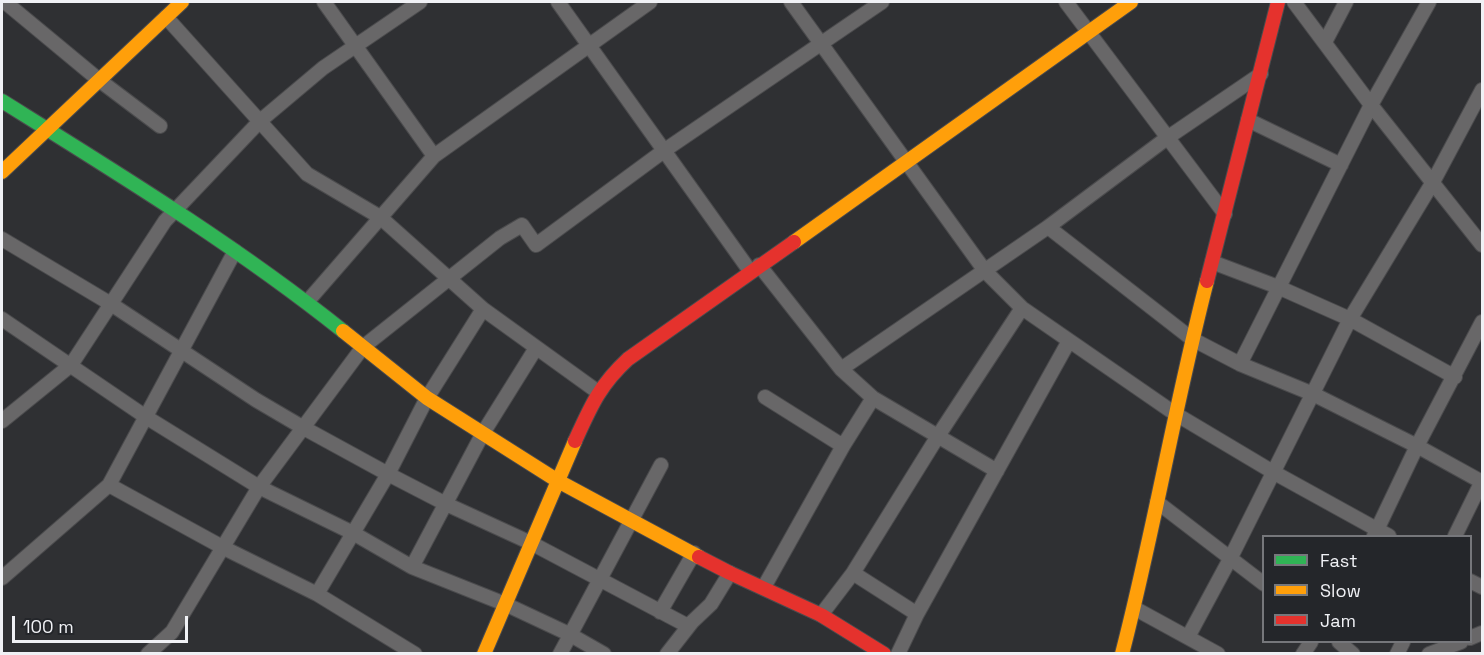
<!DOCTYPE html>
<html>
<head>
<meta charset="utf-8">
<style>
  body { margin:0 }
  #map { position:relative; width:1484px; height:655px; overflow:hidden; background:#2f3033; font-family:"Space Grotesk",sans-serif }
  canvas { display:block }
  .frame { position:absolute; inset:0; border:3px solid #f0f1f5; pointer-events:none }
  .legend { position:absolute; left:1262px; top:535px; width:210px; height:108px; box-sizing:border-box; background:#24262a; border:2px solid #76777b; margin:0; padding:8px 10px; list-style:none; font-size:18px; color:#f0f1f5 }
  .legend li { display:flex; align-items:center; gap:12px; height:30px }
  .legend b { width:30px; border:2px solid #76777b }
  .scale { position:absolute; left:12px; top:616px; width:176px; height:27px; box-sizing:border-box; border:3px solid #f0f1f5; border-top:0; padding-left:8px; font-size:18px; line-height:21px; white-space:nowrap; color:#f0f1f5; -webkit-text-stroke:4px #24262a; paint-order:stroke }
</style>
</head>
<body>
<div id="map">
<canvas width="1484" height="655"></canvas>
<div class="frame"></div>
<ul class="legend">
<li><b style="height:8px;background:#30b455"></b>Fast</li>
<li><b style="height:8px;background:#ff9f0a"></b>Slow</li>
<li><b style="height:8px;background:#e5322d"></b>Jam</li>
</ul>
<div class="scale">100 m</div>
</div>
<script>
const c = document.querySelector('canvas').getContext('2d');
c.lineJoin = 'round';
function strokePath(path, color, width, dash) { c.strokeStyle = color; c.lineWidth = width; c.lineCap = dash ? 'butt' : 'round'; c.setLineDash(dash || []); c.stroke(path); }
const street = new Path2D(`
  M 5,2 L 99,80 L 160,126
  M 324,2 L 434,156
  M 558,2 L 750,271
  M 791,2 L 985,271 L 1022,308 L 1174,413 L 1273,472 L 1389,536
  M 1066,2 L 1225,214
  M 1294,2 L 1371,105 L 1482,245
  M 166,17 L 307,174 L 380,217 L 483,309 L 598,392
  M 1325,42 L 1346,2
  M 1248,120 L 1341,165
  M 1048,227 L 1192,339 L 1240,364 L 1313,394 L 1417,446 L 1482,482
  M 2,239 L 111,304 L 256,400 L 302,427 L 388,474 L 446,504 L 531,543 L 688,626
  M 1212,262 L 1278,287 L 1350,319 L 1455,377
  M 759,265 L 841,369 L 873,398 L 997,471
  M 307,302 L 434,156 L 650,2
  M 2,319 L 146,417 L 259,487 L 353,533 L 412,567 L 505,604 L 569,634 L 604,654
  M 1240,364 L 1371,105 L 1429,2
  M 841,369 L 1048,227 L 1167,138 L 1261,74
  M 765,397 L 843,446
  M 2,421 L 71,365 L 165,221 L 260,121 L 323,68 L 420,2
  M 109,485 L 224,548 L 317,594 L 415,654
  M 1157,502 L 1264,584
  M 1374,536 L 1417,446 L 1482,322
  M 1455,536 L 1482,481
  M 412,567 L 483,433 L 536,348
  M 853,573 L 917,614
  M 2,578 L 109,485 L 235,251
  M 1470,581 L 1482,587
  M 764,587 L 843,446 L 873,398
  M 317,594 L 388,474 L 427,398 L 483,309
  M 1134,608 L 1218,654
  M 660,612 L 694,553
  M 821,615 L 853,573 L 938,436 L 1022,308
  M 1188,637 L 1230,559 L 1350,319 L 1433,182 L 1482,90
  M 1470,638 L 1482,633
  M 1339,642 L 1353,654
  M 148,654 L 172,632 L 259,487 L 363,347 L 500,238 L 522,225 L 536,245 L 665,150 L 882,2
  M 560,654 L 661,465
  M 667,654 L 692,622 L 711,604 L 730,573
  M 898,654 L 917,614 L 1069,341
  M 1303,654 L 1311,642
  M 1397,654 L 1403,642
  M 1429,654 L 1461,642`);
const fast = new Path2D(`
  M 2,101 C 119,174 235,245 343,331`);
const slow = new Path2D(`
  M 2,172 L 182,2
  M 794,242 L 1131,2
  M 343,331 L 427,398 L 558,481 L 699,557
  M 484,654 L 575,441
  M 1122,654 C 1154,531 1175,404 1207,281`);
const jam = new Path2D(`
  M 1207,281 L 1278,2
  M 575,441 C 591,406 599,386 628,359 L 794,242
  M 699,557 L 730,573 L 821,615 L 884,654`);
strokePath(street, '#4b4b4d', 16);
strokePath(fast, '#4b4b4d', 16);
strokePath(slow, '#4b4b4d', 16);
strokePath(jam, '#4b4b4d', 16);
strokePath(street, '#686768', 14);
strokePath(fast, '#30b455', 14);
strokePath(slow, '#ff9f0a', 14);
strokePath(jam, '#e5322d', 14);
</script>
</body>
</html>
